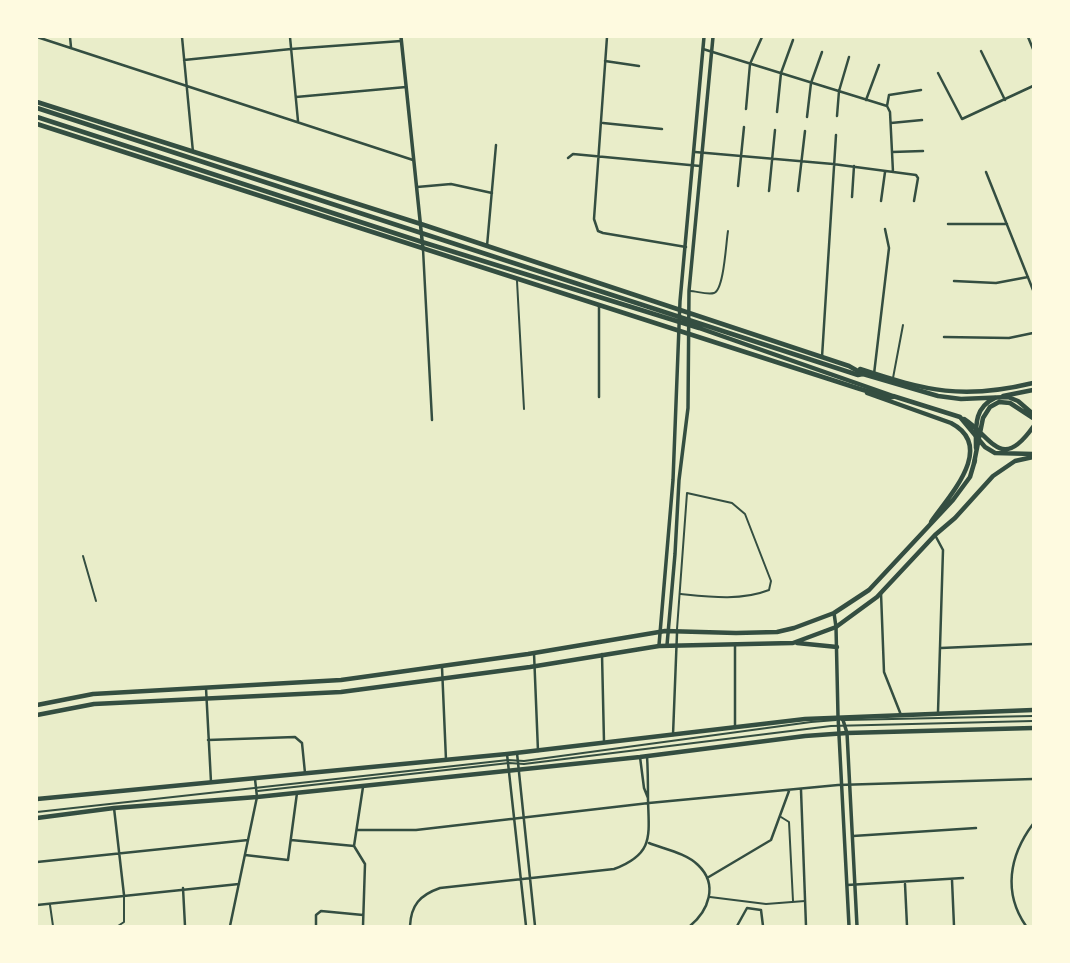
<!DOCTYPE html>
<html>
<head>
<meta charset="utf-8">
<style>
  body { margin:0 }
  #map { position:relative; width:1070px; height:963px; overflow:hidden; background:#e9edc9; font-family:Cabin,sans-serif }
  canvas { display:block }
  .frame { position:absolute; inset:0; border:38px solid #fefae0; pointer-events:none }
</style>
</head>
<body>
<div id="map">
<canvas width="1070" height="963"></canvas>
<div class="frame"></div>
</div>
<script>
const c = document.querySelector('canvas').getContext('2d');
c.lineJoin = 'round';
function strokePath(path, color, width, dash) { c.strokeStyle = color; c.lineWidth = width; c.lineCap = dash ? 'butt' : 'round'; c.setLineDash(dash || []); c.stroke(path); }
const service = new Path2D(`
  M 517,281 L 524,409
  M 690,291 C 696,291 707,295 714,293 C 724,290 726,242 728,231
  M 893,378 L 903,325
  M 83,556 L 96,601
  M 677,629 L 687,493 L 732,503 L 745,514 L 771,581 L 769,590 C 741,601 710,597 681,594
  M 845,720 L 1033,716
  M 258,791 L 509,763 L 524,764 L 831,726 L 1033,721
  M 37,812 L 508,760 L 524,761 L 811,722 L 836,720
  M 50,905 L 53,926
  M 118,926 L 124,922 L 124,896`);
const pedestrian = new Path2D(`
  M 781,817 L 789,822 L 793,901
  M 710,897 L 766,904 L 805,901`);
const minor = new Path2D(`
  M 37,37 L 413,160
  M 70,37 L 71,47
  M 182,37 L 193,152
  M 290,37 L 298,121
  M 607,37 L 594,219 L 598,231 L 603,233 L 686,247
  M 1028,37 L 1033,49
  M 703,49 L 887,106
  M 981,51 L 1005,100
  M 184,60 L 291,49 L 401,41
  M 605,61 L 639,66
  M 938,73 L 962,119 L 1033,86
  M 296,97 L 406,87
  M 866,100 L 879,65
  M 746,109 L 750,64 L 762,37
  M 777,112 L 781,73 L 793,40
  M 837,116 L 839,91 L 849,57
  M 807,117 L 811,83 L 822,52
  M 603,123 L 662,129
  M 891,123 L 922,120
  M 695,152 L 833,164 L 916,175 L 918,178 L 914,201
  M 892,152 L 923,151
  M 568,158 L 573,154 L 700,166
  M 893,172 L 890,112 L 887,106 L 889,95 L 921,90
  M 986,172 L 1033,290
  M 738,186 L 744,127
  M 417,187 L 451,184 L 492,193
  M 769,191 L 775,130
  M 798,191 L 805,131
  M 852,197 L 854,166
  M 881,201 L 885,172
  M 948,224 L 1007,224
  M 487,246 L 496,145
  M 423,249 L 432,420
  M 954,281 L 996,283 L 1028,277
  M 599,306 L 599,397
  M 944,337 L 1009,338 L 1033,333
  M 822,357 L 836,135
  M 874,374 L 889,248 L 885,229
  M 935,535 L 943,550 L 938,712
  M 881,593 L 884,672 L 901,715
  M 941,648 L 1033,644
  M 534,653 L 538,751
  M 602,654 L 604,742
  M 442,667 L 446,760
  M 206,688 L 211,782
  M 735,728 L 735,644
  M 673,735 L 677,633
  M 208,740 L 295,737 L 302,743 L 305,773
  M 517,753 L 535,926
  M 507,754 L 526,926
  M 640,757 L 644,788 L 648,798
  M 363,787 L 354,846 L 365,864 L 363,926
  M 801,790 L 806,926
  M 114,808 L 124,895
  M 357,830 L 416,830 L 649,803 L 838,785 L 1033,779
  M 853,836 L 976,828
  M 291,840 L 354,846
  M 649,843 C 664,849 686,853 698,865 C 719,885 708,911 690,926
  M 245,855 L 288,860 L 297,793
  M 37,862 L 248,840
  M 707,878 L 771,840 L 789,791
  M 952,880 L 954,926
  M 905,884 L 907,926
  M 847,885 L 963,878
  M 183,888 L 185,926
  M 37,905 L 239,884
  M 230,926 L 257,797 L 255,779
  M 316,926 L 316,915 L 321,911 L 363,915
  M 410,926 C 411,905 420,895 440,888 L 614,869 C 654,854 649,836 648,800 C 648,785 648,771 647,756
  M 737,926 L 747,908 L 761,910 L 763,926
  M 1026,926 C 1003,893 1009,856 1033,824`);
const tertiary = new Path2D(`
  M 401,37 L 423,249
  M 834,613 L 836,627 L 838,716 L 849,926
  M 659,645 L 673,480 L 680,301 L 704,37
  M 667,645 L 675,554 L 679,480 L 688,408 L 689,291 L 713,37
  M 839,718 L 843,720 L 847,733 L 857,926`);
const secondary = new Path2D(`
  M 37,102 L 424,225 L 849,366 L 863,374
  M 37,124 L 860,389 L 887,397 L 893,397
  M 860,369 C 927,391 963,400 1033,383
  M 867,393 L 951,423 C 997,447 948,497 931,522
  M 1003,396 L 1033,390
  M 976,448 C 976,428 973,408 995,398
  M 797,643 L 837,647
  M 37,705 L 93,694 L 341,680 L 528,654 L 665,631 L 736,633 L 777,632 L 794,628 L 834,613 L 869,590 L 953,500 L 970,477 L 975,460
  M 37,715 L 94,704 L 341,692 L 530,667 L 659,646 L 793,643 L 836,627 L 877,597 L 935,535 L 955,518 L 993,476 L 1015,461 L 1033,457`);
const primary = new Path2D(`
  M 37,108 L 858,375 L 863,374 L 938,396 L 961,399 L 1008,397 L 1018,401 L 1033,414
  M 37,117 L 422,242 L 699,328 L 893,396 L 960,417 L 985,447 L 995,453 L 1033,454
  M 964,419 C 993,438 1001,472 1033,427
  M 974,463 L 983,418 L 990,407 L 999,402 L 1010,403 L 1033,418
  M 37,799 L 507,754 L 805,719 L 1033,710
  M 37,818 L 114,808 L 257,797 L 640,757 L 805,736 L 847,733 L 1033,728`);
strokePath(service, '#344e41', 2);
strokePath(pedestrian, '#344e41', 2);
strokePath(minor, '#344e41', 2.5);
strokePath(tertiary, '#344e41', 3.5);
strokePath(secondary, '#344e41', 4.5);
strokePath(primary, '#344e41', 4.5);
</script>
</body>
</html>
